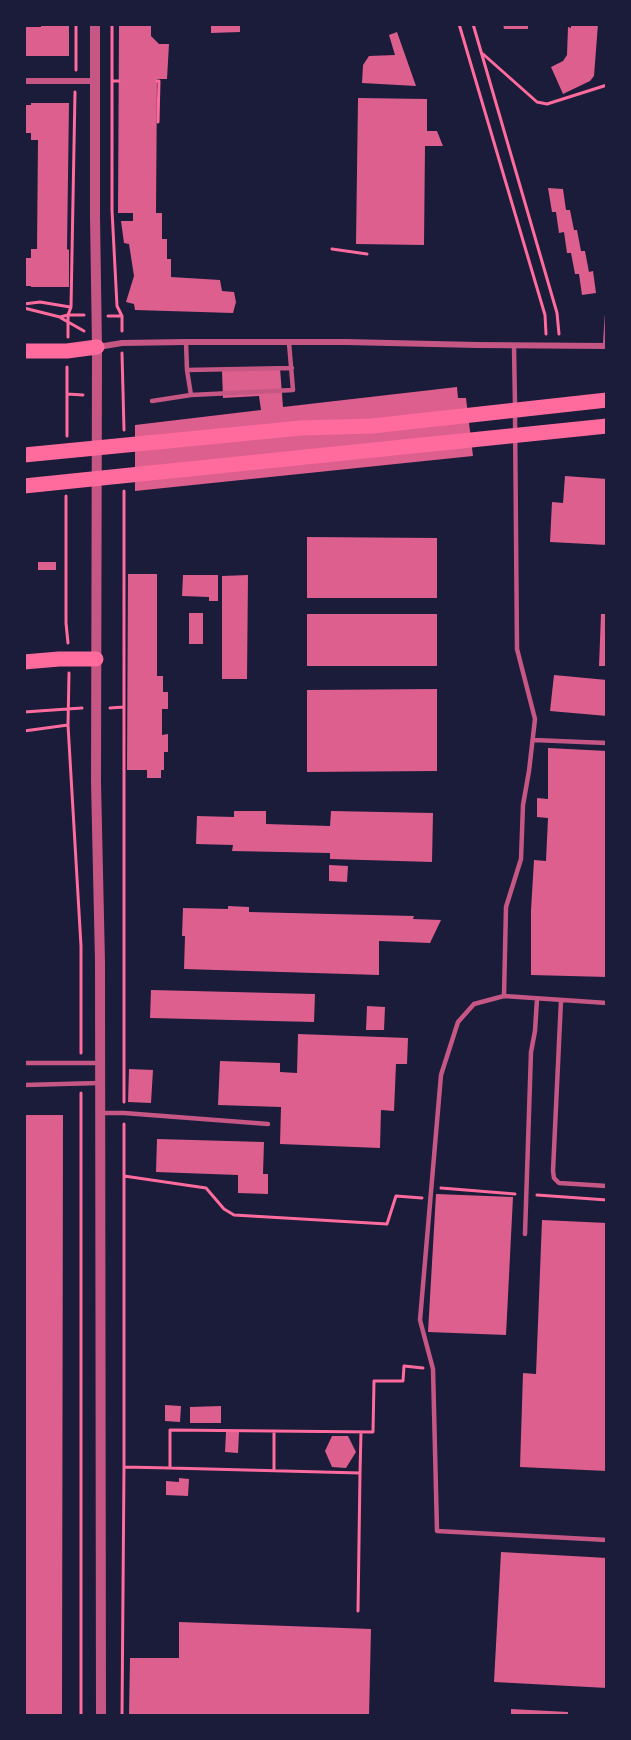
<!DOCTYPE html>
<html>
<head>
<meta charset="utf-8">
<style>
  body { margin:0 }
  #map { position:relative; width:631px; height:1740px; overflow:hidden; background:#1b1b3a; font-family:"IBM Plex Serif",serif }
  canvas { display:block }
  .frame { position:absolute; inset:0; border:26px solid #1b1b3a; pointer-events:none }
</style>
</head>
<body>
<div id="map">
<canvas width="631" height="1740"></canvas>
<div class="frame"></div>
</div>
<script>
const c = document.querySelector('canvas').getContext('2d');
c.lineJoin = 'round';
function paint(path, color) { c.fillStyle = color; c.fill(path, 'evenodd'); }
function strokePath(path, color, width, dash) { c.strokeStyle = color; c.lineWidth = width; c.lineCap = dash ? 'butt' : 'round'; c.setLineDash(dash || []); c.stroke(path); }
const building = new Path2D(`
  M 41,24 L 69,24 L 69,56 L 24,56 L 24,27 L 41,27 Z
  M 119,24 L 151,24 L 151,36 L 159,44 L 169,44 L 167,79 L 157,79 L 156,213 L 162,213 L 162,239 L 167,239 L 167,259 L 171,259 L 171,277 L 220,280 L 222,291 L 234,292 L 236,302 L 233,313 L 135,310 L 134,304 L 126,302 L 134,276 L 129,244 L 124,243 L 121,221 L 133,221 L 133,213 L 118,213 Z
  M 211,24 L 240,24 L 240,32 L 211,33 Z
  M 503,24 L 528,24 L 528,29 L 504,29 Z
  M 571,24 L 598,24 L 594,76 L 590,81 L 563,94 L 551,67 L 563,61 L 567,55 L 568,27 L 571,28 Z
  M 397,32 L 416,86 L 362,83 L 363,65 L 369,56 L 395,55 L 389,35 Z
  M 358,98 L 427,99 L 427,131 L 437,131 L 443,146 L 425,146 L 424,245 L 356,244 Z
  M 31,103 L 69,103 L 67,249 L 69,250 L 69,287 L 31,287 L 31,286 L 24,286 L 24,258 L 31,258 L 31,249 L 37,249 L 38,140 L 31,140 L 31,133 L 24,133 L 24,105 L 31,105 Z
  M 548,188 L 563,189 L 566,210 L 570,210 L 574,230 L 577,230 L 581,251 L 585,251 L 589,272 L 593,271 L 596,293 L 582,295 L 579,274 L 575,274 L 571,253 L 567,253 L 564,232 L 559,233 L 556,212 L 552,212 Z
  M 280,368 L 283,407 L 457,387 L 458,398 L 466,398 L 473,456 L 135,491 L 135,425 L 261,410 L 259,396 L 223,398 L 222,371 Z
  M 565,476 L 607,479 L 607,545 L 550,542 L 552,502 L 563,503 Z
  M 307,537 L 437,538 L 437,598 L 307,598 Z
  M 38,562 L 56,562 L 56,570 L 38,570 Z
  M 128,574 L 157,574 L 157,676 L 163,676 L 163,692 L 168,692 L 168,709 L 162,709 L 162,735 L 168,734 L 168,752 L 164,752 L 164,770 L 161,770 L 161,778 L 147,778 L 147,770 L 127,770 Z
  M 183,575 L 218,575 L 218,601 L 209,601 L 209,597 L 182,596 Z
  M 248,575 L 247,679 L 222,679 L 222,576 Z
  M 189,613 L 203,613 L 203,644 L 189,644 Z
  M 307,614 L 437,614 L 437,666 L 307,666 Z
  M 601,614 L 607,614 L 607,666 L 599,666 Z
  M 554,675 L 607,680 L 607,716 L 550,711 Z
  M 437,689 L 437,771 L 307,772 L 307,690 Z
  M 548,748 L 607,751 L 607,977 L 531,975 L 531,910 L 534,860 L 546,861 L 548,818 L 537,817 L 537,798 L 548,799 Z
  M 234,811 L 266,811 L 266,824 L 330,826 L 331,811 L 433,813 L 432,862 L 330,859 L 330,853 L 232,851 L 233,845 L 196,844 L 197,816 L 234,817 Z
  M 329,865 L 348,866 L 347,882 L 329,881 Z
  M 228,906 L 249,907 L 249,912 L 414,916 L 413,919 L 441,920 L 430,943 L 379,941 L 379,975 L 184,969 L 185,936 L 182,936 L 183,908 L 228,909 Z
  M 151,990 L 315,994 L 314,1022 L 150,1018 Z
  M 367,1006 L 385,1007 L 384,1030 L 366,1030 Z
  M 298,1034 L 408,1038 L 407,1064 L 396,1064 L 394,1111 L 381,1110 L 380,1148 L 280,1144 L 281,1107 L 218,1105 L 220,1061 L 280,1063 L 280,1072 L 297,1073 Z
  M 129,1069 L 153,1070 L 151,1103 L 128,1102 Z
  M 24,1115 L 63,1115 L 62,1716 L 24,1716 Z
  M 157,1139 L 264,1142 L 263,1174 L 268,1174 L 268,1194 L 238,1193 L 238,1175 L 156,1172 Z
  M 436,1194 L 513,1197 L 506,1335 L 428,1332 Z
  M 542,1220 L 607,1223 L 607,1471 L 520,1467 L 523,1373 L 536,1374 Z
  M 165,1405 L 181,1406 L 180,1422 L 165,1421 Z
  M 221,1406 L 221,1423 L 190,1423 L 190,1407 Z
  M 226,1432 L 239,1432 L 238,1453 L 225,1452 Z
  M 332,1436 L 348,1436 L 356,1452 L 346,1468 L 332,1467 L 325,1451 Z
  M 179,1478 L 189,1479 L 188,1496 L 166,1495 L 166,1481 L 179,1482 Z
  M 501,1552 L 607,1558 L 607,1688 L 494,1682 Z
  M 179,1622 L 371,1629 L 369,1716 L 129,1716 L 130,1658 L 179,1658 Z
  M 511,1709 L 568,1712 L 568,1716 L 511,1716 Z`);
const path = new Path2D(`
  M 76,24 L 76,70
  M 112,24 L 112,210 L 117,306 L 122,316 L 122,331
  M 459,24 L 545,315 L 546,334
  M 473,24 L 557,313 L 559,334
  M 483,54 L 537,102 L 547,104 L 607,85
  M 112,81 L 119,81
  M 157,81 L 159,81 L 158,122
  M 332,249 L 367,254
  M 24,304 L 40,302 L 70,307
  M 24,308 L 60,317 L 68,315 L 84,315
  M 108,316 L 122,316
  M 61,318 L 84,331
  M 68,337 L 68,315 L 71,307 L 75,92
  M 122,353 L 124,430
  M 67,394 L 83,395
  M 67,436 L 67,367
  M 66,496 L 66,623 L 68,643
  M 69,673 L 68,725 L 81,946 L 81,1053
  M 110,708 L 124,707
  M 24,712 L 82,708
  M 24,731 L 68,725
  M 124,1102 L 124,491
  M 124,1176 L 206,1188 L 224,1209 L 234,1215 L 387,1224 L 396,1196 L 422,1198
  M 441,1188 L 515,1194
  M 537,1195 L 607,1200
  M 124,1467 L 170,1468 L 170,1430 L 373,1432 L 374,1381 L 403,1381 L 404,1366 L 423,1368
  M 170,1468 L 360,1473 L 361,1432
  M 274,1470 L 274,1431
  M 358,1611 L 360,1473
  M 81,1716 L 81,1093
  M 122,1716 L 124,1467 L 124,1124`);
const service = new Path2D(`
  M 186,342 L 187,370 L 191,395 L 293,390 L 289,343
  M 514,346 L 515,406
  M 605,346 L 607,316
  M 187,370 L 292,368
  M 152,401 L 191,395
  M 515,414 L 517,649 L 535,719 L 529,771 L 523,805 L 521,859 L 506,907 L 504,996 L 474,1004 L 458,1022 L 441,1075 L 420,1320 L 433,1369 L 437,1531 L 607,1540
  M 533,740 L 607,743
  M 504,996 L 607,1003
  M 561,1000 L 553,1171 L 554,1178 L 559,1183 L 607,1186
  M 24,1063 L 101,1063
  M 24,1085 L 99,1083
  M 101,1113 L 124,1113 L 268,1124
  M 525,1234 L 531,1052 L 535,1031 L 537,999`);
const minor = new Path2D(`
  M 24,81 L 95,81
  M 98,347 L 122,343 L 186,342 L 346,342 L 477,345 L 607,346`);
const tertiary = new Path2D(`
  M 95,24 L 95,217 L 97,347 L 96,782 L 100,962 L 101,1716`);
const trunk = new Path2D(`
  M 24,351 L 67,351 L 97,347
  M 24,455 L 301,428 L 372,426 L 607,400
  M 24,486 L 607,426
  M 24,662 L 59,659 L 96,659`);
paint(building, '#dd5f8e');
strokePath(path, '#ff6b9d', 3);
strokePath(service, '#c65784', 4.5);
strokePath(minor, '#c65784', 6);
strokePath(tertiary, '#c65784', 10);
strokePath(trunk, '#ff6b9d', 15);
</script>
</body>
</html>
